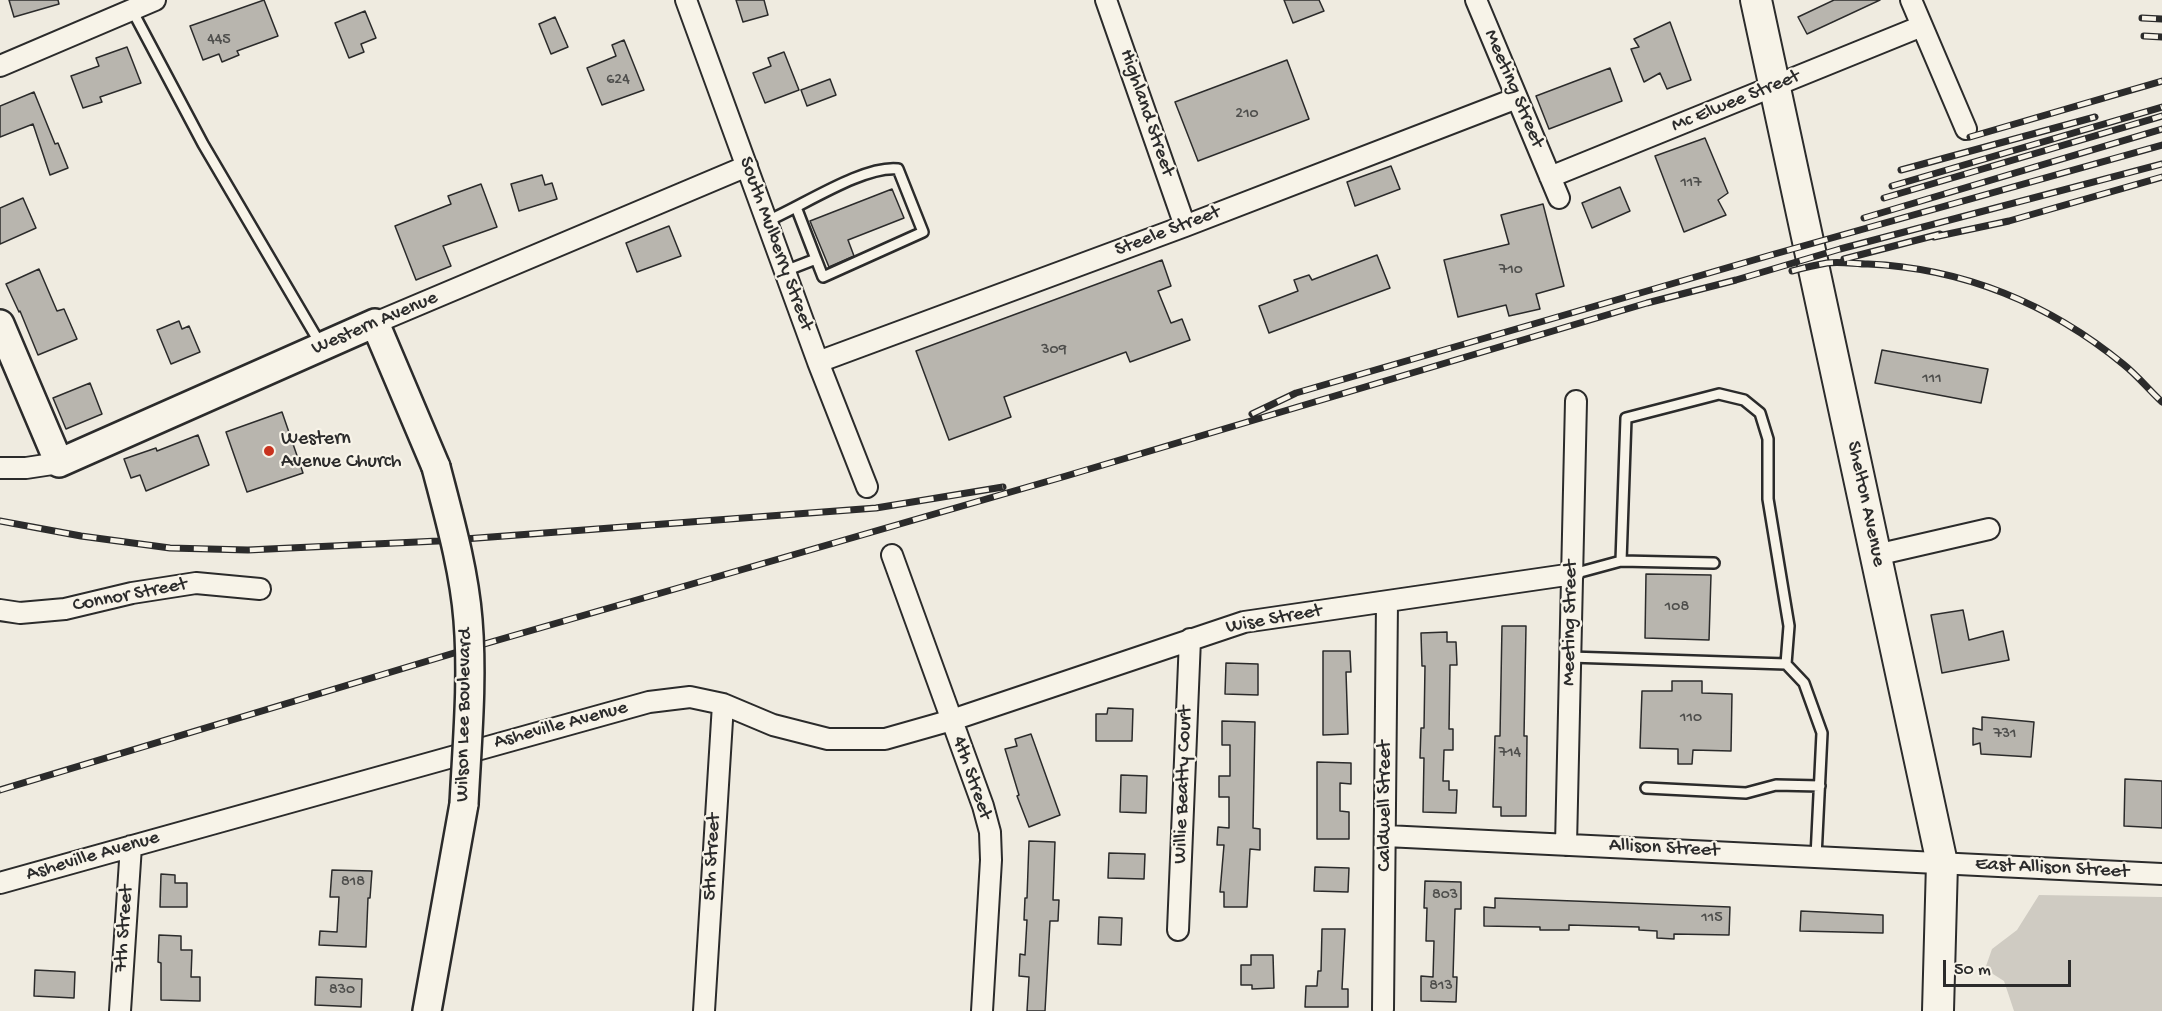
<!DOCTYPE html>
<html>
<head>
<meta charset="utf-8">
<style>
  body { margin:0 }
  #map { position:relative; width:2162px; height:1011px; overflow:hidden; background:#efebe0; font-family:"Gochi Hand",sans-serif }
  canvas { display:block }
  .scale { position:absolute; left:1943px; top:960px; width:128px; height:27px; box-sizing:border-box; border:3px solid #2b2b2b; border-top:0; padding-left:8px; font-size:18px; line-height:21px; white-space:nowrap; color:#2b2b2b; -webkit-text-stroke:4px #f7f3e8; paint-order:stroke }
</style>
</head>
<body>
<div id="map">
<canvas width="2162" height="1011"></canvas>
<div class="scale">50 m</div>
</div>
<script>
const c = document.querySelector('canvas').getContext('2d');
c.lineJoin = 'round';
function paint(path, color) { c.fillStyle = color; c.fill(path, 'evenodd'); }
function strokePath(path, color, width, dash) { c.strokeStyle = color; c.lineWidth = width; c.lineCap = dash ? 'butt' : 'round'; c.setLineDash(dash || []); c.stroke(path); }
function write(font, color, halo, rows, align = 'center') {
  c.font = font + ' "Gochi Hand",sans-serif'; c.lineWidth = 4.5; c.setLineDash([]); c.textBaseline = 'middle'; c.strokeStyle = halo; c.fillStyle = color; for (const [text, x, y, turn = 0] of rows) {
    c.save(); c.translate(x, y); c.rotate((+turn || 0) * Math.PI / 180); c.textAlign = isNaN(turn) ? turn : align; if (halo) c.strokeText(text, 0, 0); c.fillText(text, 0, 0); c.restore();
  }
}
const green = new Path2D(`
  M 2039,895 L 2162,897 L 2162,1011 L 2014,1011 L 2004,981 L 1985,969 L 1992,949 L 2017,930 Z`);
const building = new Path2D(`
  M 9,0 L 58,0 L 59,4 L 14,17 Z
  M 264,0 L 278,36 L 237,51 L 239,55 L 222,62 L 219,54 L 203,60 L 190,26 Z
  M 736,0 L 764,0 L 768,15 L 743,22 Z
  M 1284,0 L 1319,0 L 1324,11 L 1293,23 Z
  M 1834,0 L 1880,0 L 1807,34 L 1798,17 Z
  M 365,11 L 376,38 L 361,44 L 364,52 L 349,58 L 335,23 Z
  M 555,17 L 568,47 L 551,54 L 539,24 Z
  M 1670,22 L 1691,80 L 1667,89 L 1660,73 L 1644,82 L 1631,49 L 1639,47 L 1634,39 Z
  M 624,40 L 644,90 L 602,105 L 587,68 L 616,56 L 612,45 Z
  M 127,47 L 141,83 L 100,97 L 102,102 L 83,108 L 71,76 L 99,66 L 96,58 Z
  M 784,52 L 799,90 L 765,103 L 753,73 L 771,66 L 768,58 Z
  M 1287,60 L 1309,119 L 1198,161 L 1175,102 Z
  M 1610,68 L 1622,101 L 1549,129 L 1536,96 Z
  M 830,79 L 836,95 L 807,106 L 801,90 Z
  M 34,92 L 55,144 L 58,143 L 68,168 L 50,175 L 33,124 L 0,137 L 0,106 Z
  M 1705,138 L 1728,193 L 1718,200 L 1726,215 L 1684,232 L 1655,156 Z
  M 1391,166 L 1400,189 L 1355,206 L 1347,182 Z
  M 542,175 L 545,185 L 552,183 L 557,199 L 519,211 L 511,184 Z
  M 481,184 L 497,227 L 443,246 L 451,266 L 416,280 L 395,226 L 451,204 L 448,196 Z
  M 1620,187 L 1630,211 L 1592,228 L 1582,203 Z
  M 892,189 L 904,218 L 848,240 L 854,256 L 829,267 L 810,221 Z
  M 23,198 L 36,228 L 0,244 L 0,208 Z
  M 1543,204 L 1564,286 L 1536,294 L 1540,309 L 1509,316 L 1506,305 L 1458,317 L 1444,260 L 1509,244 L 1501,215 Z
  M 669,226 L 681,256 L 637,272 L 626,243 Z
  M 1377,255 L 1390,288 L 1269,333 L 1259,306 L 1298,291 L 1294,280 L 1309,275 L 1312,280 Z
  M 1162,260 L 1171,286 L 1158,291 L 1171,323 L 1182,319 L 1190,340 L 1130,362 L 1126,352 L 1004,397 L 1011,417 L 949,440 L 916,351 Z
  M 39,269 L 57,311 L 64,309 L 77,339 L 38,355 L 20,311 L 19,312 L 6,284 Z
  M 179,321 L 182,329 L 189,326 L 200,352 L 171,364 L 157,330 Z
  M 1882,350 L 1988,369 L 1981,403 L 1875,383 Z
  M 90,383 L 102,414 L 66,429 L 53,398 Z
  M 282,412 L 303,473 L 247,492 L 226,432 Z
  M 198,435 L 209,465 L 146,491 L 140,475 L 131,478 L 124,459 L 156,448 L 157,451 Z
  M 1646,574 L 1711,575 L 1709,640 L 1645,638 Z
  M 1963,610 L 1969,640 L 2003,631 L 2009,660 L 1942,673 L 1931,615 Z
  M 1502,626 L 1526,626 L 1524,736 L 1527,736 L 1526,816 L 1501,816 L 1501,807 L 1493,807 L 1495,736 L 1500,736 Z
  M 1447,632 L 1447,642 L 1456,642 L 1457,665 L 1450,665 L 1449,729 L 1453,729 L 1453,750 L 1444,750 L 1443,781 L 1449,781 L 1449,790 L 1457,790 L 1456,813 L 1423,812 L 1424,758 L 1420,758 L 1421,728 L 1424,728 L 1425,666 L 1422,666 L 1421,633 Z
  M 1323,651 L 1350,651 L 1351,672 L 1346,672 L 1348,734 L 1323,735 Z
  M 1226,663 L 1258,664 L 1258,695 L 1225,694 Z
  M 1672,681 L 1702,681 L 1702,693 L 1732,694 L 1731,751 L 1693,750 L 1692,764 L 1678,764 L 1678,749 L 1640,748 L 1642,691 L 1672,691 Z
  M 1108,708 L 1133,709 L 1132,741 L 1096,741 L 1096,714 L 1107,714 Z
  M 1982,717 L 2034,722 L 2031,757 L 1981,754 L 1980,743 L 1973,745 L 1973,728 L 1982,730 Z
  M 1222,721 L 1255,722 L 1253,828 L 1260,829 L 1260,850 L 1250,849 L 1247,907 L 1224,907 L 1224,892 L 1220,892 L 1224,845 L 1217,845 L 1218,827 L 1229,828 L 1229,797 L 1219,797 L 1219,776 L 1230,776 L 1230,745 L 1222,745 Z
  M 1031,734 L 1060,815 L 1029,827 L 1017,796 L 1019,795 L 1005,749 L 1017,746 L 1015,739 Z
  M 1317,762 L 1351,763 L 1351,784 L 1340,783 L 1340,811 L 1349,812 L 1349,839 L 1317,839 Z
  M 1121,775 L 1147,776 L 1146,813 L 1120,812 Z
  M 2125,779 L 2162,781 L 2162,828 L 2124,826 Z
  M 1029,841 L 1055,842 L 1053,900 L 1059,900 L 1058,921 L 1050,921 L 1045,1011 L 1027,1011 L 1029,977 L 1019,976 L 1020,954 L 1025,955 L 1027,920 L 1024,920 L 1025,898 L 1027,898 Z
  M 1109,853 L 1145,854 L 1144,879 L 1108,878 Z
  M 1315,867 L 1349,868 L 1348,892 L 1314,891 Z
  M 332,870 L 372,871 L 370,898 L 368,898 L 366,947 L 319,945 L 320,931 L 337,932 L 339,897 L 330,897 Z
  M 161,874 L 175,875 L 175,883 L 187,883 L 187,907 L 160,907 Z
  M 1425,881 L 1461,882 L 1461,909 L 1455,909 L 1453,977 L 1457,977 L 1456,1002 L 1421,1001 L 1421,976 L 1433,977 L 1434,941 L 1426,941 L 1427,908 L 1424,908 Z
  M 1495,898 L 1730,907 L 1729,935 L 1674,934 L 1674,939 L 1657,938 L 1657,931 L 1639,930 L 1639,927 L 1569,925 L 1569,930 L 1540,930 L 1540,927 L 1484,926 L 1484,907 L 1495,908 Z
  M 1801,911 L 1883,915 L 1883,933 L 1800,931 Z
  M 1099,917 L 1122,918 L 1121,945 L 1098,944 Z
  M 1322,929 L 1345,929 L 1342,989 L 1348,989 L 1348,1007 L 1305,1007 L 1306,986 L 1317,986 L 1318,971 L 1321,971 Z
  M 159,935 L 181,936 L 181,950 L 192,950 L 191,977 L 200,977 L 200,1001 L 161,1000 L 161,963 L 158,962 Z
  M 1251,955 L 1273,955 L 1274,988 L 1252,989 L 1252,985 L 1241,985 L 1241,965 L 1251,965 Z
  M 35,970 L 75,972 L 74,998 L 34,996 Z
  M 316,977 L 362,979 L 361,1007 L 315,1005 Z`);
const lane = new Path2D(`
  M 132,10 L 203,144 L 321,345
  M 796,207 L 816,259
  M 767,221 C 801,207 863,165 898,169 L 923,232 L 823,277 L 816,259 L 785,271
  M 1621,561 L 1714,563
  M 1573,574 L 1621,561 L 1626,418 L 1719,394 L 1744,400 L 1760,413 L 1768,439 L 1768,499 L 1789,626 L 1786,664
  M 1570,657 L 1786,664 L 1804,683 L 1822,733 L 1816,857
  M 1646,788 L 1746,793 L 1776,785 L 1820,786`);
const street = new Path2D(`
  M 686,0 L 818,362 L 867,487
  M 1106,0 L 1185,226
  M 1476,0 L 1559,198
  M 1911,0 L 1966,129
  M 0,66 L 155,0
  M 1550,177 L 1922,26
  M 375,323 L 747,166
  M 818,362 L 1185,226 L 1517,98
  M 0,468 L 26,468 L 59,463
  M 892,555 L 983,806 L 990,832 L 991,860 L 982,1011
  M 1876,555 L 1989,529
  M 0,610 L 20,613 L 65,609 L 132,593 L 196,583 L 260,589
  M 1386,836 L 2162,874
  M 1566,845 L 1576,401
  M 0,883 L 649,702 L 690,697 L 723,704 L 773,725 L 828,739 L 885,739 L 952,720 L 1244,622 L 1573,574
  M 1178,930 L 1190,639
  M 1383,1009 L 1387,602
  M 120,1011 L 131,846
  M 704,1011 L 723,704`);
const secondary = new Path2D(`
  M 0,324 L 59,463 L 375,323 L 436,467
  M 427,1011 L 464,804`);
const primary = new Path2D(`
  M 1756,0 L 1942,863 L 1938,1011`);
const rail = new Path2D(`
  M 2142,18 L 2162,19
  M 2144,36 L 2162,37
  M 1970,137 L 2162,81
  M 1901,170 L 2095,117
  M 1892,186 L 2162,107
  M 1884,198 L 2162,116
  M 1864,218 L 2162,129
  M 1934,237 L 2009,221 L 2162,177
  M 1844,259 L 1940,234
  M 1792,271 C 1803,268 1815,265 1827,263 C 1840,261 1855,264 1868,264 C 1963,268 2050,304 2123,364 C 2137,375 2149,390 2162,402
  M 1252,414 L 1296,393 L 1771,255 L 2162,145
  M 0,521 L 81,536 L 170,548 L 248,550 L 438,541 L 876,508 L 1003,487
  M 0,790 L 474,647 L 1066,476 L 1647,303 L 1736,280 L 1840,249 L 2162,164`);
const secondaryBridge = new Path2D(`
  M 436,467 C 449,517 464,569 468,620 C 473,681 467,743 464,804`);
const markers = [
  [269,451,6,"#c8321e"]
];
const numberNames = [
  ["445",219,41],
  ["624",618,81],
  ["210",1247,115],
  ["117",1691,184],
  ["710",1511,271],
  ["309",1054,351],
  ["111",1932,380],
  ["108",1677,608],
  ["110",1691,719],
  ["731",2005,735],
  ["714",1510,754],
  ["818",353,883],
  ["803",1445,896],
  ["115",1712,919],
  ["813",1441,987],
  ["830",342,991]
];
const streetNames = [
  ["Meeting Street",1513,89,67],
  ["Mc Elwee Street",1736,102,-22],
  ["Highland Street",1146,113,71],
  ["Steele Street",1168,232,-21],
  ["South Mulberry Street",775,244,70],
  ["Western Avenue",375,324,-23],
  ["Shelton Avenue",1865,504,78],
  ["Connor Street",130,596,-11],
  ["Wise Street",1274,620,-10],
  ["Meeting Street",1571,623,-89],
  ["Wilson Lee Boulevard",465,715,-89],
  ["Asheville Avenue",561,726,-15],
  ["4th Street",971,778,71],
  ["Willie Beatty Court",1184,785,-88],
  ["Caldwell Street",1386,806,-90],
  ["Allison Street",1664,849,3],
  ["Asheville Avenue",93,857,-16],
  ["5th Street",713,857,-87],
  ["East Allison Street",2052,869,3],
  ["7th Street",125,929,-86]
];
const poiNames = [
  ["Western",281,440],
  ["Avenue Church",281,463]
];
paint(green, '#cfcbc2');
paint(building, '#b8b5ae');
strokePath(building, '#2b2b2b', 1.5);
strokePath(lane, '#2b2b2b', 14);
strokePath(street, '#2b2b2b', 24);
strokePath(secondary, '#2b2b2b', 32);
strokePath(primary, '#2b2b2b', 34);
strokePath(lane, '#f7f3e8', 9);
strokePath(street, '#f7f3e8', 20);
strokePath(secondary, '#f7f3e8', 27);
strokePath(primary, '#f7f3e8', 30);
strokePath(rail, '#2b2b2b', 7);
strokePath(rail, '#f7f3e8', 4.5, [14]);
strokePath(secondaryBridge, '#2b2b2b', 32, []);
strokePath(secondaryBridge, '#f7f3e8', 27);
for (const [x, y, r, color] of markers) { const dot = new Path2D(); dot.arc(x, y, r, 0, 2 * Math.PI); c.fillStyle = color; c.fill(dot); strokePath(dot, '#f7f3e8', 2); }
write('16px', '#4e4e4c', null, numberNames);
write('20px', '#2b2b2b', '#f7f3e8', streetNames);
write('20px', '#2b2b2b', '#f7f3e8', poiNames, 'left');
</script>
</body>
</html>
